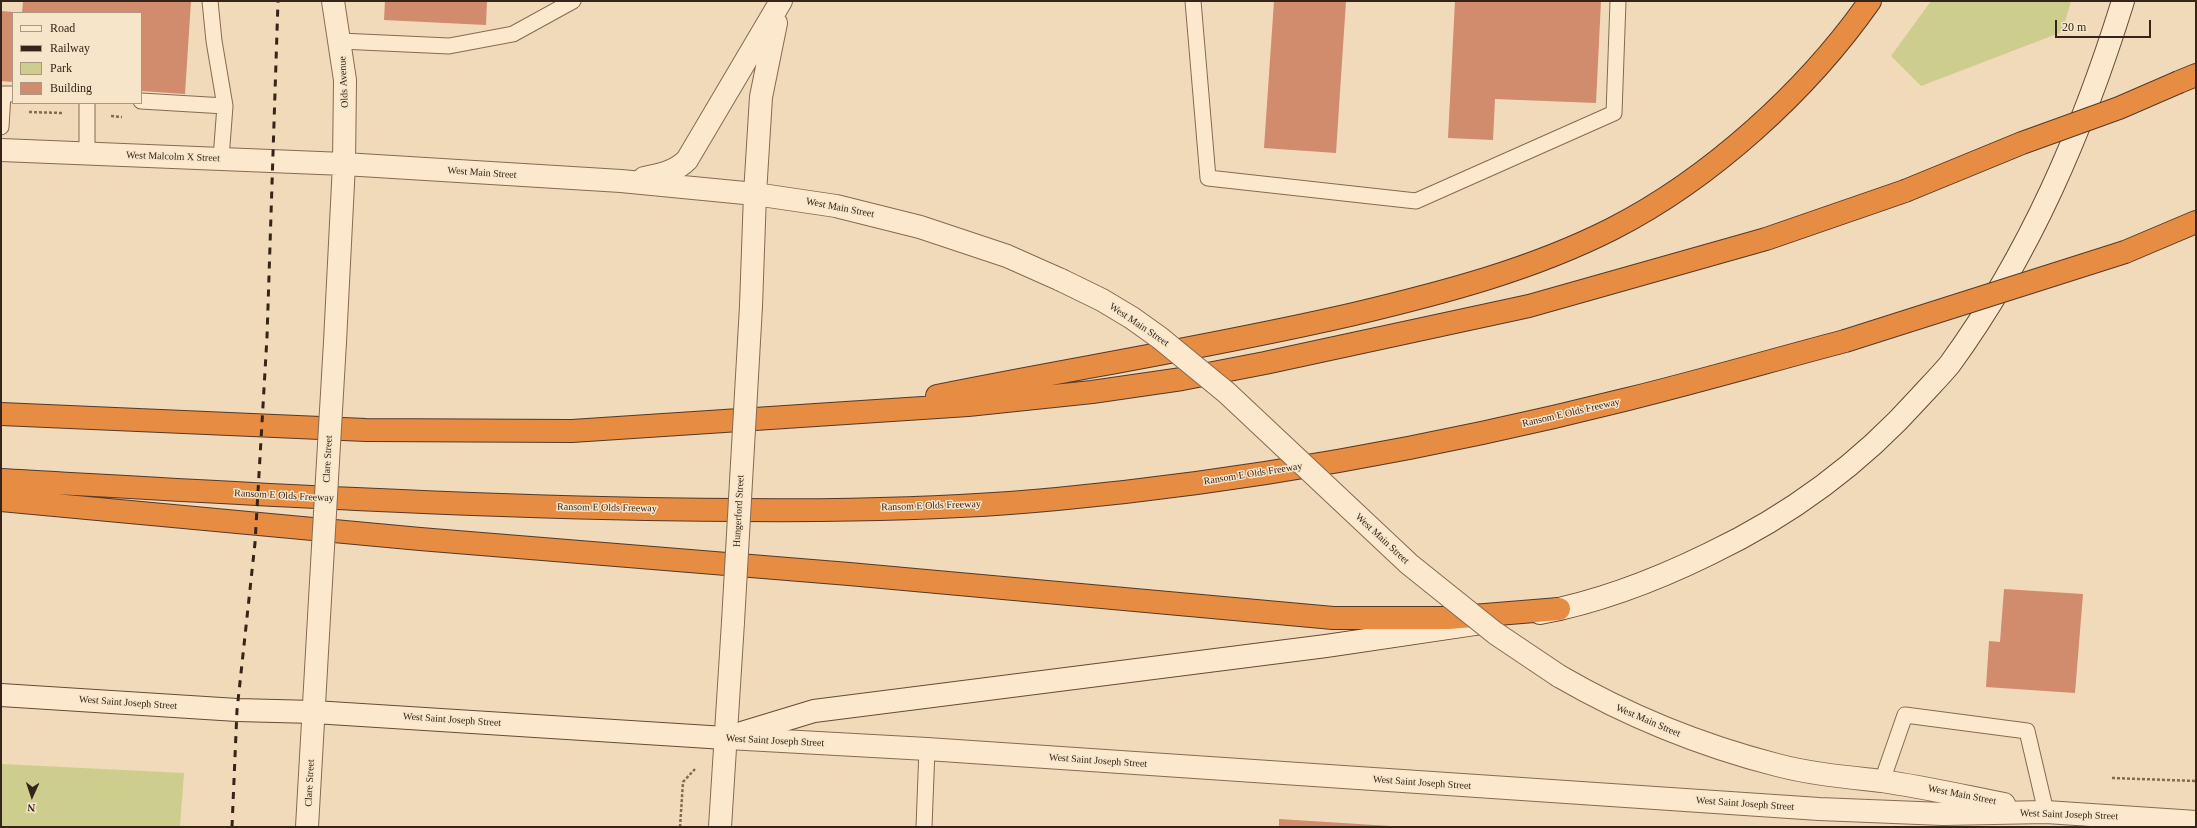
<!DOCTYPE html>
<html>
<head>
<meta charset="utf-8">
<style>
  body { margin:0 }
  #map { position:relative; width:2197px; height:828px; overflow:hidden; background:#f0dab9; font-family:Georgia,serif }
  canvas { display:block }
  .frame { position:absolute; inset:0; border:2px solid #352419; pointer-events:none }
  .legend { position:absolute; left:12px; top:12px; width:130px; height:92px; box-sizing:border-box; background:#f7e5c9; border:1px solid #a99883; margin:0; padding:5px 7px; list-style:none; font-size:12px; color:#352419 }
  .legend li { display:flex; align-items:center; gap:8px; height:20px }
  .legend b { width:20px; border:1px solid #a99883 }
  .north { position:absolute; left:12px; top:776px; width:40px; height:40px; -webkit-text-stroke:3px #f7e5c9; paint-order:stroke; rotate:183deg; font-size:11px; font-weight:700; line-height:16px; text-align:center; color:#352419 }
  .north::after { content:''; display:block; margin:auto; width:14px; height:18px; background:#352419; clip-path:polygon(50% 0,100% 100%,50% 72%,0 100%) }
  .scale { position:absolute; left:2055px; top:20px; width:96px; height:18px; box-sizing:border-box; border:2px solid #352419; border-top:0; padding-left:5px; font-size:12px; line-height:14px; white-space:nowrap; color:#352419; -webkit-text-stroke:3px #f7e5c9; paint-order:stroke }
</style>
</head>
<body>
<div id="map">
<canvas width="2197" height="828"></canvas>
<div class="frame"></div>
<ul class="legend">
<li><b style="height:5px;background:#fbe8cd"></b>Road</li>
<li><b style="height:5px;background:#352419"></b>Railway</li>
<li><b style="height:11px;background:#cdce8e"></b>Park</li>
<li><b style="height:11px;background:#d18b6d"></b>Building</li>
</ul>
<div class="north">N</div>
<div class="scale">20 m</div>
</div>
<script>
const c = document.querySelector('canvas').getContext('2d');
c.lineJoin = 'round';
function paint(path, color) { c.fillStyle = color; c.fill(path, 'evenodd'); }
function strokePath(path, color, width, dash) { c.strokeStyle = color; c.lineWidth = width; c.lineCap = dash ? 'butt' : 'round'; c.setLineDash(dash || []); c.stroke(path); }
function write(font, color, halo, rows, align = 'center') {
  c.font = font + ' Georgia,serif'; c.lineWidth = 3; c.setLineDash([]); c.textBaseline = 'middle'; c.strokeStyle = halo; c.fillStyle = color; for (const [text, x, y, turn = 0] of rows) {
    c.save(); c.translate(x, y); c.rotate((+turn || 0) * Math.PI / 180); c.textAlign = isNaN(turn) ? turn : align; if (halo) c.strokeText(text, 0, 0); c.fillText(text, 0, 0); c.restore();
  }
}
const green = new Path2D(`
  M 1931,1 L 2071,1 L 2062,32 L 1921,86 L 1891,56 Z
  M 1,764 L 184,773 L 180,827 L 1,827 Z`);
const building = new Path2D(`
  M 23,1 L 191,1 L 185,94 L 141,91 L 141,13 L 22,13 Z
  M 385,1 L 487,1 L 486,25 L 384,20 Z
  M 1274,1 L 1346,1 L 1336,153 L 1264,148 Z
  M 1455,1 L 1601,1 L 1596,103 L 1495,99 L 1493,140 L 1448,138 Z
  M 1,11 L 13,12 L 13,82 L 1,81 Z
  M 2004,589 L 2083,594 L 2075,693 L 1986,687 L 1989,641 L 2000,642 Z
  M 1279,819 L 1390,826 L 1390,827 L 1279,827 Z`);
const path = new Path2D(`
  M 29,112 L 62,113
  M 111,116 L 122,117
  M 2112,778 L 2196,781
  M 680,827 L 683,782 L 695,769`);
const service = new Path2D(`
  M 210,1 L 214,41 L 225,106
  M 1193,1 L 1208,178 L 1416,201 L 1614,113 L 1618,1
  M 340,41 L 449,46 L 513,34 L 573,1
  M 141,101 L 225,106 L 221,158
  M 1,127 L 3,94 L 13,94
  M 87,153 L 87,103
  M 1882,781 L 1905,715 L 2027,731 L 2046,812
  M 924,827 L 927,749`);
const minor = new Path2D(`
  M 751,306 L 755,194
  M 720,827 L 733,622`);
const tertiary = new Path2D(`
  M 333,1 L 345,80 L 344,164 L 335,342
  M 1,150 L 344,164 L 621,181 L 755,194 L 836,206 L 920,227 L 1007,256 L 1061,280
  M 644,178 C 660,175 675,172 687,160 L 781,1
  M 755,194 L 761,97 L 776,23
  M 1559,676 C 1628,716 1699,745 1777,765 C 1811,774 1847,777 1882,781 C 1923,787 1963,796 2004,804
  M 728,738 L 927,749 L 1819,809 L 1943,814 L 2046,812 L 2196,822
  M 307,827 L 323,547`);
const secondary = new Path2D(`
  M 1540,613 C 1599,602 1656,580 1709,554 C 1789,516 1861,463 1920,397 C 1930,386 1941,375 1950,364 C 2030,254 2083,130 2123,1
  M 1,695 L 237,710 L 314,712 L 725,738 L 814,711 L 1326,646 L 1475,624`);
const motorway = new Path2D(`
  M 2179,82 L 2196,75
  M 2125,252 L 2196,222
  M 937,396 C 1076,368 1216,346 1354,314 C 1442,293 1531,270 1612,229 C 1710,179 1807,91 1870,1
  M 1,414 L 366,430 L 572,431 L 968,405 L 1092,392 L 1182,379 L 1265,363 L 1529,306 L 1766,239 L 1905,191
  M 1,480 C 216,492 431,505 646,509 C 783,511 921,512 1057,499 C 1250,481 1441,446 1628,399 C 1701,381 1773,360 1845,341
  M 1,500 L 420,539 L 849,574 L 1333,618 L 1448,618 L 1559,609`);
const rail = new Path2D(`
  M 232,827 L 237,710 L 255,543 L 267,337 L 278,1`);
const minorBridge = new Path2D(`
  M 733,622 L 751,306`);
const tertiaryBridge = new Path2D(`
  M 1061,280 L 1102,300 L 1132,318 L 1160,338 L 1227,393 L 1409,564 L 1495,633 L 1559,676
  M 323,547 L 335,342`);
const motorwayBridge = new Path2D(`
  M 1905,191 L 2022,143 L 2119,108 L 2179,82
  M 1845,341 L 2125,252`);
const streetNames = [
  ["Olds Avenue",344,82,-93],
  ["West Malcolm X Street",173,157,2],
  ["West Main Street",482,173,4],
  ["West Main Street",840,208,11],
  ["West Main Street",1139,325,34],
  ["Ransom E Olds Freeway",1571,413,-13],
  ["Clare Street",328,459,-87],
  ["Ransom E Olds Freeway",1253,474,-9],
  ["Ransom E Olds Freeway",284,496,3],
  ["Ransom E Olds Freeway",931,506,-2],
  ["Ransom E Olds Freeway",607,508,1],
  ["Hungerford Street",739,511,-87],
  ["West Main Street",1382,539,43],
  ["West Saint Joseph Street",128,703,4],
  ["West Saint Joseph Street",452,720,4],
  ["West Main Street",1648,721,23],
  ["West Saint Joseph Street",775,741,3],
  ["West Saint Joseph Street",1098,761,4],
  ["Clare Street",310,783,-87],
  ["West Saint Joseph Street",1422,783,4],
  ["West Main Street",1962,795,11],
  ["West Saint Joseph Street",1745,804,4],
  ["West Saint Joseph Street",2069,815,2]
];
paint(green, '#cdce8e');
paint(building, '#d18b6d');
strokePath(service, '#876953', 17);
strokePath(minor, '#876953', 24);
strokePath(tertiary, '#876953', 24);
strokePath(secondary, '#684a37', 24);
strokePath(motorway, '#543829', 24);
strokePath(path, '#876953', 2.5, [3, 2]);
strokePath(service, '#fbe8cd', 15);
strokePath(minor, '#fbe8cd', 22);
strokePath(tertiary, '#fbe8cd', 22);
strokePath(secondary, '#fbe8cd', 22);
strokePath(motorway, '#e78c43', 22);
strokePath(rail, '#352419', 3, [7, 7]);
strokePath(minorBridge, '#876953', 24, []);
strokePath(tertiaryBridge, '#876953', 24, []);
strokePath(motorwayBridge, '#543829', 24, []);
strokePath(minorBridge, '#fbe8cd', 22);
strokePath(tertiaryBridge, '#fbe8cd', 22);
strokePath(motorwayBridge, '#e78c43', 22);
write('10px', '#352419', '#f7e5c9', streetNames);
</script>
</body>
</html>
